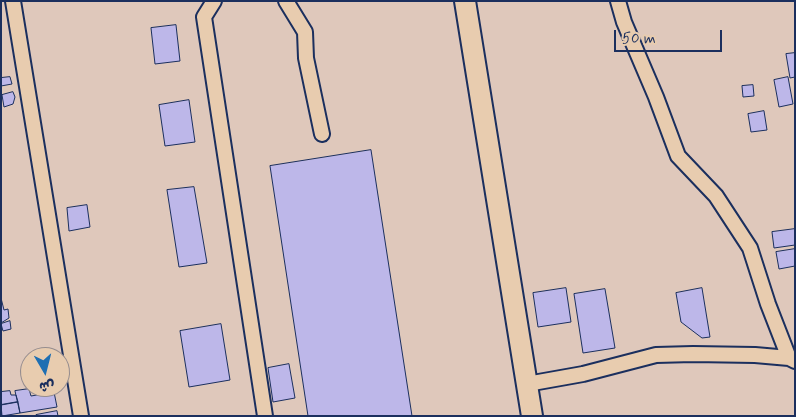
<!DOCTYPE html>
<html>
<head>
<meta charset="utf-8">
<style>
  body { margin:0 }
  #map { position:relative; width:796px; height:417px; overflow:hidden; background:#dfc8bb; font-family:Mynerve,"Playpen Sans Arabic",sans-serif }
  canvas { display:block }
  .frame { position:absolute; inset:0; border:2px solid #1b2f5e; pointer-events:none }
  .north { position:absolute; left:20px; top:347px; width:50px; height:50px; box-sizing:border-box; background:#e8ccaf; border:1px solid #968d8f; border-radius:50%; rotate:172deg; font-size:14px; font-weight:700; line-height:20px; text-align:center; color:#1b2f5e }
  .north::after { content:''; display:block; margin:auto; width:18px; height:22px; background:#1f6fb2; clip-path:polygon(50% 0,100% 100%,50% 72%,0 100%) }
  .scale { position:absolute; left:614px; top:30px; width:108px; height:22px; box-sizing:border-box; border:2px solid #1b2f5e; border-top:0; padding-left:6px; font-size:15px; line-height:18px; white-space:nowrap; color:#1b2f5e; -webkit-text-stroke:4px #e8ccaf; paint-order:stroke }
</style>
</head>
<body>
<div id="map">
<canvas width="796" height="417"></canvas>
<div class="frame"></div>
<div class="north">ش</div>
<div class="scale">50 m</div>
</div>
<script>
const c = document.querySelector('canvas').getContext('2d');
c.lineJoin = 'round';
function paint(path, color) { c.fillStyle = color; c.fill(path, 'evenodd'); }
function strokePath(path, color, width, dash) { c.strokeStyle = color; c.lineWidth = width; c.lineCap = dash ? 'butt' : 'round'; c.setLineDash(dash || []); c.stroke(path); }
const building = new Path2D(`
  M 176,25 L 180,61 L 155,64 L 151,28 Z
  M 795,53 L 795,77 L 790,78 L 786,54 Z
  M 10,77 L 12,84 L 1,86 L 1,78 Z
  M 788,77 L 793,104 L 779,107 L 774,80 Z
  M 753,85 L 754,96 L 743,97 L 742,86 Z
  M 13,92 L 15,97 L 13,104 L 4,107 L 2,95 Z
  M 189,100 L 195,142 L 165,146 L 159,105 Z
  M 764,111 L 767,130 L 751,132 L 748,114 Z
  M 371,150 L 412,416 L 308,416 L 270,166 Z
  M 194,187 L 207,263 L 179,267 L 167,190 Z
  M 87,205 L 90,227 L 69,231 L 67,208 Z
  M 795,229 L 795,245 L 774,248 L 772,232 Z
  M 795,249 L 795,266 L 779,269 L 776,252 Z
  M 566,288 L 571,322 L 538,327 L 533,293 Z
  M 702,288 L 710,337 L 702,338 L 681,322 L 676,293 Z
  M 605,289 L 615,348 L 583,353 L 574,294 Z
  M 1,298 L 4,310 L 8,309 L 9,318 L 1,323 Z
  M 10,321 L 11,329 L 3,331 L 1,324 Z
  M 221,324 L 230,380 L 189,387 L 180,331 Z
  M 289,364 L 295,398 L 273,402 L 268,368 Z
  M 29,389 L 31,396 L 54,392 L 57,407 L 20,413 L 15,391 Z
  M 10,391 L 11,395 L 16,395 L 18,402 L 1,405 L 1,392 Z
  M 18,402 L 20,413 L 2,416 L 1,405 Z
  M 57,411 L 58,416 L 36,416 L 36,415 Z`);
const street = new Path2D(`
  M 13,1 L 81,416
  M 214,1 L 204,17 L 265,416
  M 286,1 L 305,32 L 306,58 L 322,134
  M 618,1 L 624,22 L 656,97 L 678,156 L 716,196 L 750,248 L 768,304 L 789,358
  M 527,384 L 583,374 L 656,355 L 693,354 L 755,355 L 789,358 L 795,361`);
const secondary = new Path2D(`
  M 465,1 L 532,416`);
paint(building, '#bdb7e9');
strokePath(building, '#1b2f5e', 1);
strokePath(street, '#1b2f5e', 18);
strokePath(secondary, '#1b2f5e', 24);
strokePath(street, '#e8ccaf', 14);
strokePath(secondary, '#e8ccaf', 20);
</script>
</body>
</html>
